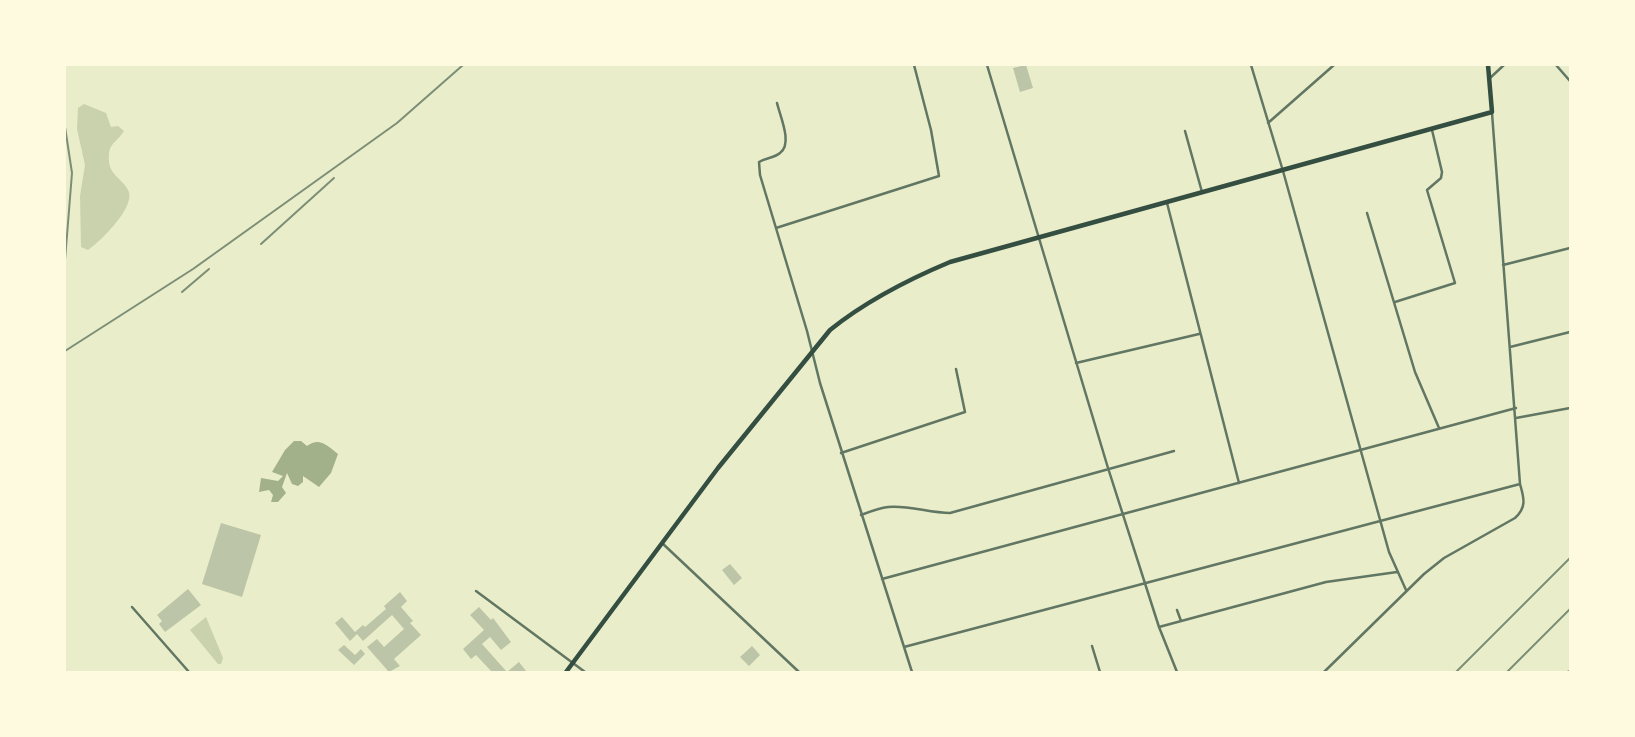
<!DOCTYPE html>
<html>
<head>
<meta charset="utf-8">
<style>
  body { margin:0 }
  #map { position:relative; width:1635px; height:737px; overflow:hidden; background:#e9edc9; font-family:Manrope,sans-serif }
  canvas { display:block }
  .frame { position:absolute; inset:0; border:66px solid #fefae0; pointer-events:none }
</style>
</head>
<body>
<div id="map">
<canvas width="1635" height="737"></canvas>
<div class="frame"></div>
</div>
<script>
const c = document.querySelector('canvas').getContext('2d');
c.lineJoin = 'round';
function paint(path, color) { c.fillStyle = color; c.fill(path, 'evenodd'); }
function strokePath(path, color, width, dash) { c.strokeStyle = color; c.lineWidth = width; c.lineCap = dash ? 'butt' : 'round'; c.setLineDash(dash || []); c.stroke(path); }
const green = new Path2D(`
  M 84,104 L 106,113 L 111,127 L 118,126 L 124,131 C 119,140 110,143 109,153 C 107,176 120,175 128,190 C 137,206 100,242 88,250 L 81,247 L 80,196 L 85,165 L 77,129 L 78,108 Z
  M 206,617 L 223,658 L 221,664 L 218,664 L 190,630 Z`);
const water = new Path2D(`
  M 294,441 L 301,441 L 307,446 C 319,437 327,445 338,454 L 331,473 L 319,487 L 303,476 L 303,482 L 298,486 L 292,484 L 287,473 L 282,487 L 286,493 L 278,502 L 271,502 L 273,495 L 269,490 L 259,492 L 261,478 L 278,481 L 283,476 L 272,472 L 285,450 Z`);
const building = new Path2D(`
  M 1026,65 L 1033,88 L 1020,92 L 1013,68 Z
  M 221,523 L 261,535 L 242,597 L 202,584 Z
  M 730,564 L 742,578 L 734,585 L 722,570 Z
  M 188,589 L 201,605 L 165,632 L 159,624 L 162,621 L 157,615 Z
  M 400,592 L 407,601 L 401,607 L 413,621 L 410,623 L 421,635 L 394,659 L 400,666 L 389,672 L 367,647 L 377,639 L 384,647 L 404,629 L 392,615 L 363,641 L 357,634 L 350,641 L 335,623 L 342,617 L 355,632 L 363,625 L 365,627 L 386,609 L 384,606 Z
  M 479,607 L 491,620 L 493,618 L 511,642 L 501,650 L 490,637 L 482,644 L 507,672 L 519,662 L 526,671 L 524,672 L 492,672 L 476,655 L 471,659 L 463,649 L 484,630 L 470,615 Z
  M 344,645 L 355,655 L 361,649 L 365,654 L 354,665 L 338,650 Z
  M 752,646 L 760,655 L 749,666 L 740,657 Z`);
const minor = new Path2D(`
  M 987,65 L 1108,468 L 1159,627 L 1177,672
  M 1251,65 L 1283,171 L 1389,552 L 1406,590
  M 1556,65 L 1570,81
  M 1490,78 L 1504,65
  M 777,103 C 780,116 793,144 780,153 C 774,158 766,158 759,162 L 760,175 L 807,331 L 820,383 L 912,672
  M 1268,123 L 1334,65
  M 1185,131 L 1202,192
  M 1167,203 L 1239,483
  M 1367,213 L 1415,372 L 1439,428
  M 776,228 L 939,176 L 931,130 L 914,65
  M 1503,265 L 1570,248
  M 1395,302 L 1455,283 L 1427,190 L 1441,178 L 1442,172 L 1432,130
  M 1510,347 L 1570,332
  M 1076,363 L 1199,334
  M 1516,418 L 1570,408
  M 841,453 L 965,412 L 956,369
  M 861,515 C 869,512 879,508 888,507 C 909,505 929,513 950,513 L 1174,451
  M 662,543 L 799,672
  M 882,579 L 1516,408
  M 476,591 L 585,672
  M 132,607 L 189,672
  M 1177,610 L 1181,621
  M 1159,627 L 1326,582 L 1397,572
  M 1092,646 L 1100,672
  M 904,647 L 1520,484
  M 1324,672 L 1424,574 L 1444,558 L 1515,518 C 1527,507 1524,498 1520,484 L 1492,113`);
const primary = new Path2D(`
  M 566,672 L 718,468 L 830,330 C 866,301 907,280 950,262 L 1492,112 L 1488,65`);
const rail = new Path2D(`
  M 65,127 L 72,173 L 65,260
  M 261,244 L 334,178
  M 182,292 L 209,269
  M 65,351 L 193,269 L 397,123 L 463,65
  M 1456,672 L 1570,558
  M 1507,672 L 1570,609
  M 1567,672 L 1570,671`);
paint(green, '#cad2ad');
paint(water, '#a3b18a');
paint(building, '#bcc5a7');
strokePath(minor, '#617663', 2.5);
strokePath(primary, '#344e41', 4.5);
strokePath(rail, '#7c8e77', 2);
</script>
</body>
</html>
